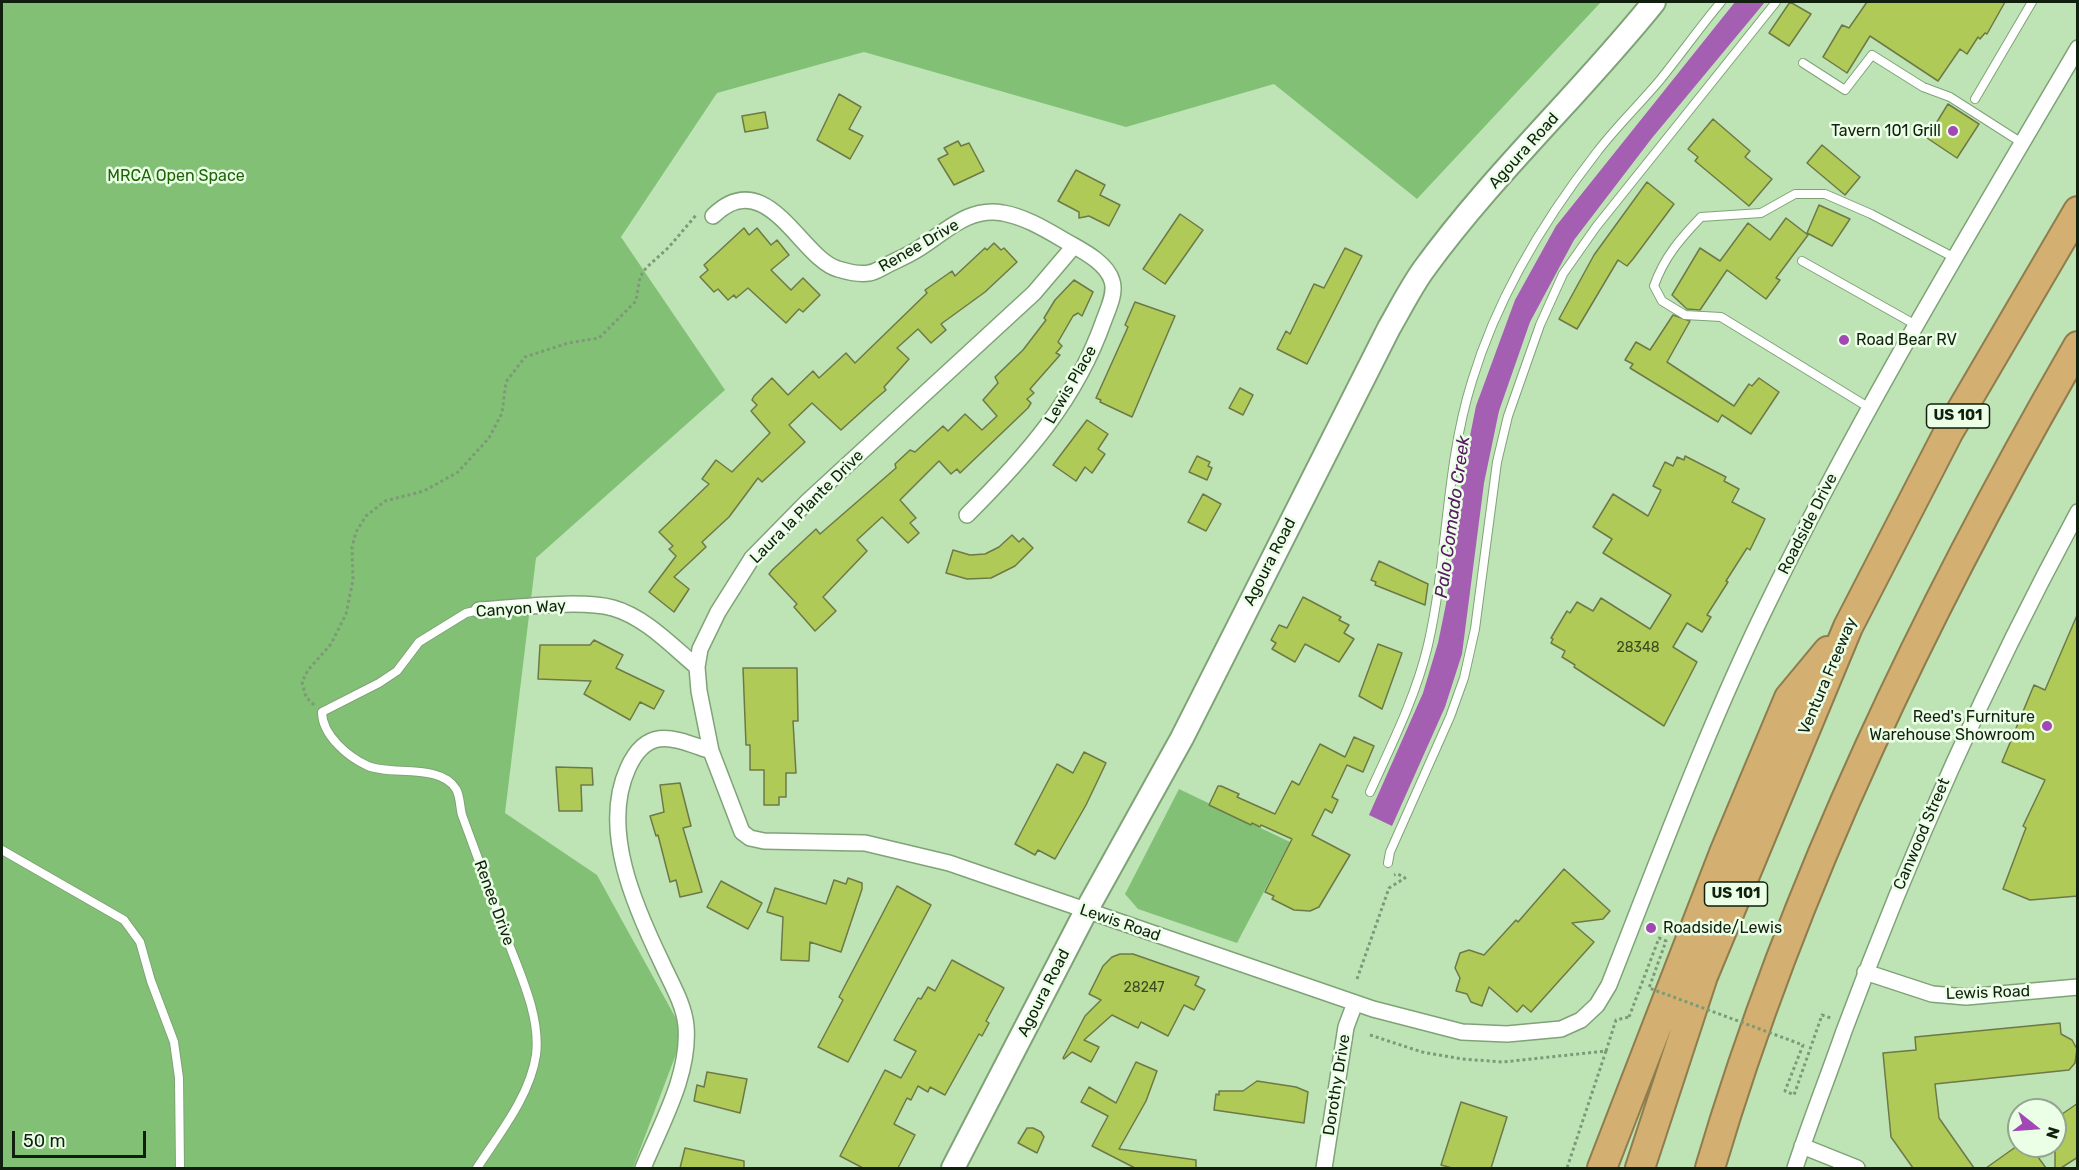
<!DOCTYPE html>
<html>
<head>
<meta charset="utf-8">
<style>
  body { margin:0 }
  #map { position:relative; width:2079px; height:1170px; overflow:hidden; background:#bee4b6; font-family:Rubik,sans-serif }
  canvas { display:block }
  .frame { position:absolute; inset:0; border:3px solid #111f0e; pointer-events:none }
  .north { position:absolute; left:2007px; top:1098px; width:60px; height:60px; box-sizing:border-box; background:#ebffe7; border:2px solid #94a590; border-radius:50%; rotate:107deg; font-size:16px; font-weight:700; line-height:24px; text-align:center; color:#111f0e }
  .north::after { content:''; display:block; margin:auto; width:21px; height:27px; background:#a148b4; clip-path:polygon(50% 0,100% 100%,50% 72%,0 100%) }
  .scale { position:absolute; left:12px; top:1131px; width:134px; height:27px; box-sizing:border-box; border:3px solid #111f0e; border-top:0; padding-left:8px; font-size:18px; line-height:21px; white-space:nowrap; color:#111f0e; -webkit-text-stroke:4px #ebffe7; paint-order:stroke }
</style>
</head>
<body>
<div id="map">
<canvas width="2079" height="1170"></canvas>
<div class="frame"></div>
<div class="north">N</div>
<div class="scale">50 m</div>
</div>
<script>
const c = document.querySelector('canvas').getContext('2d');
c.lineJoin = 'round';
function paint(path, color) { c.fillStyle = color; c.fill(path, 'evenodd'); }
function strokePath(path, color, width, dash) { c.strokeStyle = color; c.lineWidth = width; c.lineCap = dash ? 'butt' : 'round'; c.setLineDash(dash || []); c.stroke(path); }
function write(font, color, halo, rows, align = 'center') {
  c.font = font + ' Rubik,sans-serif'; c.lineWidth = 5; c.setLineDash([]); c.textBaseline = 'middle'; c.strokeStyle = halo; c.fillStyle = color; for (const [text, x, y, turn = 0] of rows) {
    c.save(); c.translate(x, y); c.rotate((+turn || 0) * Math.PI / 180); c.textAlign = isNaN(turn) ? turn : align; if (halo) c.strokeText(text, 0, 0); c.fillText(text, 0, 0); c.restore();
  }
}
const green = new Path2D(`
  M 2,2 L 1601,2 L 1417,199 L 1274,84 L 1126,127 L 864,52 L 717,93 L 621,237 L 725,390 L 536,558 L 505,813 L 597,875 L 684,1033 L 633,1168 L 2,1168 Z
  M 1179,789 L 1290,842 L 1237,943 L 1138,909 L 1125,894 Z`);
const water = new Path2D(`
  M 1735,2 L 1765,2 L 1652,138 L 1574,240 L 1530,322 L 1499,411 L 1484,483 L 1462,654 L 1445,707 L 1392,826 L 1369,815 L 1423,693 L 1438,643 L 1446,604 L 1463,471 L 1476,406 L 1515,300 L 1556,226 Z`);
const building = new Path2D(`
  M 1790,2 L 1811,14 L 1789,46 L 1769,33 Z
  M 1867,2 L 2005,2 L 1987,34 L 1985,33 L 1980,39 L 1978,37 L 1967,54 L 1960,49 L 1938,81 L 1870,36 L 1847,73 L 1823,57 L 1842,25 L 1849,28 Z
  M 839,94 L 861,107 L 849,129 L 863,136 L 850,159 L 817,140 Z
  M 1948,104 L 1979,124 L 1957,158 L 1927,138 Z
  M 765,112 L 768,128 L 745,132 L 742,116 Z
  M 1713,119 L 1750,151 L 1745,157 L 1772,179 L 1749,206 L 1695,161 L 1698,157 L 1688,149 Z
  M 958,141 L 961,146 L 969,143 L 984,171 L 954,185 L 938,159 L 948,154 L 944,148 Z
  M 1822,145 L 1860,177 L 1845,195 L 1807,163 Z
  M 1076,170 L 1105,185 L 1100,195 L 1120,205 L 1109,226 L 1089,216 L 1079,218 L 1079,212 L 1058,201 Z
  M 1647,182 L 1674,204 L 1633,259 L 1627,266 L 1618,260 L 1577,329 L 1559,319 L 1594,255 Z
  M 1819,205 L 1850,219 L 1832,246 L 1807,233 Z
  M 1180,214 L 1203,230 L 1165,284 L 1143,269 Z
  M 1786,218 L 1808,235 L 1776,278 L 1780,280 L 1766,299 L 1727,270 L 1700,310 L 1687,309 L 1672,295 L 1700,248 L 1720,261 L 1748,223 L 1770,240 Z
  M 744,228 L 749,235 L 757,228 L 771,245 L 777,240 L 789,255 L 771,270 L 791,290 L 803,278 L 820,295 L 803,312 L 799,309 L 786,323 L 748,288 L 736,298 L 734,295 L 728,300 L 718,289 L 714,292 L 700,277 L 708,270 L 704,265 Z
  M 994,243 L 1001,250 L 1004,248 L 1017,262 L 985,292 L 941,324 L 946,330 L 931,343 L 918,329 L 897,348 L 909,359 L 884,387 L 886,390 L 872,402 L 841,430 L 812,403 L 789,425 L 805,442 L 762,482 L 758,478 L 729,517 L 702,542 L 706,547 L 674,577 L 689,589 L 674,612 L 649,592 L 676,556 L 669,549 L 673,546 L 659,532 L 709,484 L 702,479 L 716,460 L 732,472 L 770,433 L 751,411 L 757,405 L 752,400 L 754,396 L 772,378 L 788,395 L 813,371 L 819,378 L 846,353 L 855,363 L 927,293 L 925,290 L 952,271 L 955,276 L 985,248 L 987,250 Z
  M 1345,248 L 1362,256 L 1307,364 L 1277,349 L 1286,331 L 1290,334 L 1314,284 L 1324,288 Z
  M 1074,280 L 1093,292 L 1082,316 L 1078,313 L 1073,316 L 1058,342 L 1062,346 L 1056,353 L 1060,355 L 1030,389 L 1034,393 L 1027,399 L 1031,403 L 1028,408 L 960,473 L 957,469 L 951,474 L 939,461 L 900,500 L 916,518 L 910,523 L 919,533 L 908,543 L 882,517 L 857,540 L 867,551 L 823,597 L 836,611 L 815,631 L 794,607 L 797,604 L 769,574 L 773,569 L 816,529 L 820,534 L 896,468 L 895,464 L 910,450 L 915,452 L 943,426 L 948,431 L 965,414 L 982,430 L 997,416 L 983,400 L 998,383 L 995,377 L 1023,350 L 1046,320 L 1044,318 L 1055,300 Z
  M 1135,302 L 1175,316 L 1132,417 L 1100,402 L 1101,400 L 1096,398 L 1128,327 L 1125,325 Z
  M 1673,315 L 1690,321 L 1667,362 L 1734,406 L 1749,384 L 1752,386 L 1759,378 L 1779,392 L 1751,434 L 1722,415 L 1718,422 L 1630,368 L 1633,364 L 1625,360 L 1636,342 L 1650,350 Z
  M 1240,388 L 1253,395 L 1243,415 L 1229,408 Z
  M 1087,420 L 1108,434 L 1098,449 L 1105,454 L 1092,473 L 1085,467 L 1076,481 L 1053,465 Z
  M 1197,456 L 1210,462 L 1208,466 L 1212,468 L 1207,480 L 1189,472 Z
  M 1685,456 L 1726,477 L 1724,481 L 1739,489 L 1732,502 L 1765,519 L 1750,550 L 1747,548 L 1726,581 L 1728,582 L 1707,615 L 1711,617 L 1702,632 L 1687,623 L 1673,647 L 1697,662 L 1664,726 L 1574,667 L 1575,665 L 1562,657 L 1565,651 L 1551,643 L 1553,639 L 1551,638 L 1567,611 L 1570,613 L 1577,602 L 1593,611 L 1601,598 L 1650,629 L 1671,595 L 1603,553 L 1612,539 L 1593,527 L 1613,494 L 1648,516 L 1661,490 L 1653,486 L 1665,462 L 1673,466 L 1677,457 L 1684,460 Z
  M 1203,494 L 1221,504 L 1206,531 L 1188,522 Z
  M 1012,535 L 1019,542 L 1023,538 L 1033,548 L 1015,566 L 991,578 L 967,579 L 946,573 L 953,550 L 970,555 L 985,554 L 999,547 Z
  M 1379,561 L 1428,584 L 1425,605 L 1375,585 L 1376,582 L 1371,580 Z
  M 1303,597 L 1341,617 L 1339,620 L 1349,625 L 1344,633 L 1354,639 L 1339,662 L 1305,644 L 1295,662 L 1272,649 L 1276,643 L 1271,640 L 1279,625 L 1287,628 Z
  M 2078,613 L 2078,896 L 2030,900 L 2003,889 L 2024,833 L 2026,828 L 2023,826 L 2045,780 L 2002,762 L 2034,685 L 2045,690 Z
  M 594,640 L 623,655 L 616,668 L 664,691 L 654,709 L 640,702 L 630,720 L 584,694 L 591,681 L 538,679 L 540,645 L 590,645 Z
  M 1378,644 L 1402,653 L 1382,709 L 1359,696 Z
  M 743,668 L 797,668 L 798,721 L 793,721 L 796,773 L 786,773 L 786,797 L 779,797 L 779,805 L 764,805 L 764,770 L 750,770 L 750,745 L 746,745 Z
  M 1354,737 L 1374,746 L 1363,772 L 1347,765 L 1332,797 L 1338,800 L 1332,813 L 1325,809 L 1312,835 L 1350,855 L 1319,907 L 1310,911 L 1294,910 L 1272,899 L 1274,896 L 1265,892 L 1292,839 L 1261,825 L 1260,827 L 1252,823 L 1251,825 L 1209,805 L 1218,786 L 1221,786 L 1239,794 L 1237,797 L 1275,814 L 1292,781 L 1299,785 L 1320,744 L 1345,757 Z
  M 1084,752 L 1106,763 L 1086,805 L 1055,859 L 1038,850 L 1035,855 L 1015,844 L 1057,764 L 1073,773 Z
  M 556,767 L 592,768 L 593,785 L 581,785 L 582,811 L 559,811 Z
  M 680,783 L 691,826 L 683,828 L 702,892 L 680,897 L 676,880 L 670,882 L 658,835 L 656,836 L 650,816 L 664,812 L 660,785 Z
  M 1564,869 L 1610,911 L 1603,919 L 1572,923 L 1594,942 L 1531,1012 L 1523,1005 L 1517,1012 L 1489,987 L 1482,1006 L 1471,1002 L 1467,994 L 1456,991 L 1460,978 L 1455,968 L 1460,953 L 1469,950 L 1484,955 L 1516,920 L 1518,922 Z
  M 848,878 L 862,883 L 862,889 L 841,952 L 810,942 L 809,961 L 781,960 L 783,917 L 767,912 L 775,888 L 826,904 L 834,880 L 846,884 Z
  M 721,881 L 762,903 L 748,929 L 707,907 Z
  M 897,886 L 931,905 L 848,1062 L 818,1047 L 843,1000 L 839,997 Z
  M 1120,954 L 1133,954 L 1199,977 L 1195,985 L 1205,990 L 1194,1010 L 1184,1005 L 1168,1036 L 1141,1022 L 1138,1028 L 1112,1015 L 1084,1040 L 1099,1047 L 1091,1062 L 1072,1052 L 1064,1059 L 1063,1058 L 1085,1016 L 1101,1000 L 1089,994 L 1103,966 L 1112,957 Z
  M 952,960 L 1004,988 L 986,1021 L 989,1023 L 982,1036 L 979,1034 L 945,1095 L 930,1087 L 928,1092 L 918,1086 L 911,1100 L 907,1098 L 894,1124 L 915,1135 L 898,1168 L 863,1168 L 840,1156 L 885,1070 L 901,1078 L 916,1051 L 894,1040 L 918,998 L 921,999 L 928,987 L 935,991 Z
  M 2060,1023 L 2061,1034 L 2072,1040 L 2077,1049 L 2075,1063 L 2069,1070 L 1935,1084 L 1939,1118 L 1974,1168 L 1913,1168 L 1891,1137 L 1883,1053 L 1916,1050 L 1915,1037 Z
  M 1136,1062 L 1157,1071 L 1146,1101 L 1119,1149 L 1196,1160 L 1196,1168 L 1135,1168 L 1092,1146 L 1108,1116 L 1081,1102 L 1089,1087 L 1116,1103 Z
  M 707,1072 L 747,1079 L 740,1113 L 694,1101 L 697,1085 L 704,1087 Z
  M 1257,1081 L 1296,1087 L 1308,1092 L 1304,1123 L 1214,1110 L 1216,1094 L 1219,1095 L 1219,1091 L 1243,1091 Z
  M 1461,1102 L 1507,1117 L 1491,1168 L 1452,1168 L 1441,1165 Z
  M 2078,1103 L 2078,1157 L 2061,1168 L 2055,1168 L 2055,1119 Z
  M 1027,1128 L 1033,1128 L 1041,1132 L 1044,1137 L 1037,1153 L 1018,1143 Z
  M 2017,1146 L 2030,1146 L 2046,1168 L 1986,1168 Z
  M 685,1148 L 744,1161 L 744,1168 L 680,1168 Z`);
const path = new Path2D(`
  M 314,705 L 306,697 L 302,682 L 308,670 L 331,644 L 346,614 L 353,580 L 352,547 L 356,532 L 366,516 L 385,501 L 424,491 L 458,472 L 489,438 L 502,413 L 506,382 L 525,357 L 568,343 L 599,338 L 636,301 L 640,277 L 646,268 L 669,247 L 697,214
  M 1357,979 L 1389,888 L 1405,878 L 1398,874 L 1394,875
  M 1370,1035 L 1422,1052 L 1462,1059 L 1503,1062 L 1606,1051 L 1567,1168
  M 1606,1051 L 1616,1020 L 1629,1017`);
const lane = new Path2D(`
  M 1803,63 L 1845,90 L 1872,55 L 1923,87 L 1950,97 L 2022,143
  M 1975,99 L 2032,2
  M 1802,261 L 1916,325
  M 1868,407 L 1721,317 L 1685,315 L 1662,301 L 1654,286 C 1664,257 1681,238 1701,217 L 1761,213 L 1795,194 L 1825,194 L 1871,214 L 1955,258
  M 1370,792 C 1392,744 1416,696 1428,645 C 1448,558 1445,467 1472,381 C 1497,298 1544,220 1597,152 C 1616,127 1639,105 1660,80 C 1681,54 1700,27 1721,2
  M 2,850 L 124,920 L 140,942 L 151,981 L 174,1042 L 179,1078 L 180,1168
  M 1388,863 L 1390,852 L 1450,717 L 1464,678 L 1475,629 L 1497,462 L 1508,416 L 1540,325 L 1563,274 L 1596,227 L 1776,2
  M 477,1168 C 499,1134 530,1096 536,1055 C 541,1016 519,972 506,936 C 492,896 477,856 462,815 C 460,808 460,795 456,789 C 440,763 391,776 368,766 C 348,757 322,735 322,712 L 379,683 L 397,671 L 419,642 L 466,613 L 479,610`);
const street = new Path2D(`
  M 713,216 C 767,163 801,259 838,269 C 848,272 859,275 869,273 C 876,272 883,267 889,264 C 899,259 909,255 918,249 C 944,233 969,206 1003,213 C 1026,217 1048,231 1069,243 C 1083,251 1107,263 1112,281 C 1116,293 1108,309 1104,320 C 1076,400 1026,456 967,515
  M 1074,246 L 1034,293 L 808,501 L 752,558 L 718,612 L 700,649 L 697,667 L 699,691 L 711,751 L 742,832 L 750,838 L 764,841 L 865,843 L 949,863 L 1373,1009 L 1462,1032 L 1507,1034 L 1561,1029 L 1581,1020 L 1597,1005 L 1609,985 C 1659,858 1707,728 1767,605 C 1860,413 1970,232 2078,48
  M 479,610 C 516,608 579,599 613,608 C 645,617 672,646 697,667
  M 1865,972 L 1932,994 L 1966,997 L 2078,987
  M 1802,1146 L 1857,1168
  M 643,1168 C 661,1124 690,1075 686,1026 C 684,1004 671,983 662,963 C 635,907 600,829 628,768 C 648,724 675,739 711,751
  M 1324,1168 L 1346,1027 L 1355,1003
  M 1795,1168 C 1810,1122 1828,1077 1844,1031 C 1910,853 1987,680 2078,512`);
const secondary = new Path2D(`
  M 953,1168 L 1086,911 L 1182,738 L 1389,328 C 1400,309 1411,287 1424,269 C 1493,174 1581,93 1654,2`);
const highway = new Path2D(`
  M 1602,1168 L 1724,853 L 1789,698 L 1828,651
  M 1640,1168 L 1703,976 L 1848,627 L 1948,433 L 2078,211
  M 1710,1168 C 1795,880 1928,606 2078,346`);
const pathBridge = new Path2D(`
  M 1629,1017 L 1659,938 L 1666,941 L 1649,988 L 1803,1045 L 1785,1091 L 1794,1095 L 1822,1015 L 1831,1018`);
const markers = [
  [1953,131,6,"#a148b4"],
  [1844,340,6,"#a148b4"],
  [2047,726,6,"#a148b4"],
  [1651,928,6,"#a148b4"]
];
const numberNames = [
  ["28348",1638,648],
  ["28247",1144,988]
];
const shields = [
  [1958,416,63],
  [1736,894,63]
];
const shieldNames = [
  ["US 101",1958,416],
  ["US 101",1736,894]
];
const poiNames = [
  ["Tavern 101 Grill",1941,131],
  ["Road Bear RV",1856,340,"left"],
  ["Reed's Furniture",2035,717],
  ["Warehouse Showroom",2035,735],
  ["Roadside/Lewis",1663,928,"left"]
];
const streetNames = [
  ["Agoura Road",1524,151,-48],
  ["Renee Drive",919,246,-30],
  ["Lewis Place",1071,385,-60],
  ["Laura la Plante Drive",807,507,-45],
  ["Roadside Drive",1808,524,-63],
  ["Agoura Road",1270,562,-63],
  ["Canyon Way",521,609,-4],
  ["Ventura Freeway",1828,676,-67],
  ["Canwood Street",1922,834,-67],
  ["Renee Drive",494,903,70],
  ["Lewis Road",1120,923,19],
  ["Agoura Road",1044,993,-63],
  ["Lewis Road",1988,993,-2],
  ["Dorothy Drive",1337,1085,-81]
];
const parkNames = [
  ["MRCA Open Space",176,176]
];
const waterNames = [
  ["Palo Comado Creek",1453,517,-82]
];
paint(green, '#82c175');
paint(water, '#a45fb3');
paint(building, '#b0ca57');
strokePath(building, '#6d7947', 1.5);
strokePath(lane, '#7fa377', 10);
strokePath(street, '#7fa377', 18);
strokePath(secondary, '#7fa377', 26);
strokePath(highway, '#8f7d4e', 32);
strokePath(path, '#7d9a77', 3, [3, 3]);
strokePath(lane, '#fff', 8);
strokePath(street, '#fff', 15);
strokePath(secondary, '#fff', 22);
strokePath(highway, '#d3af71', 28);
strokePath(pathBridge, '#7d9a77', 3, [3, 3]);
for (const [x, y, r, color] of markers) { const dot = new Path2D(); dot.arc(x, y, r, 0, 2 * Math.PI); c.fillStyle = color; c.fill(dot); strokePath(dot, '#ebffe7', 2); }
write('14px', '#394a20', null, numberNames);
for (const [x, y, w] of shields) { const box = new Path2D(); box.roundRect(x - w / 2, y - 12, w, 24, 4.5); c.fillStyle = '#ebffe7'; c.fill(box); strokePath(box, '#111f0e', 1.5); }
write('bold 15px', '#111f0e', null, shieldNames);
write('16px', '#111f0e', '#ebffe7', poiNames, 'right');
write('16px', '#111f0e', '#ebffe7', streetNames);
write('16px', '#1c6406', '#ebffe7', parkNames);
write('italic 18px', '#581665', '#ebffe7', waterNames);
</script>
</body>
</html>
